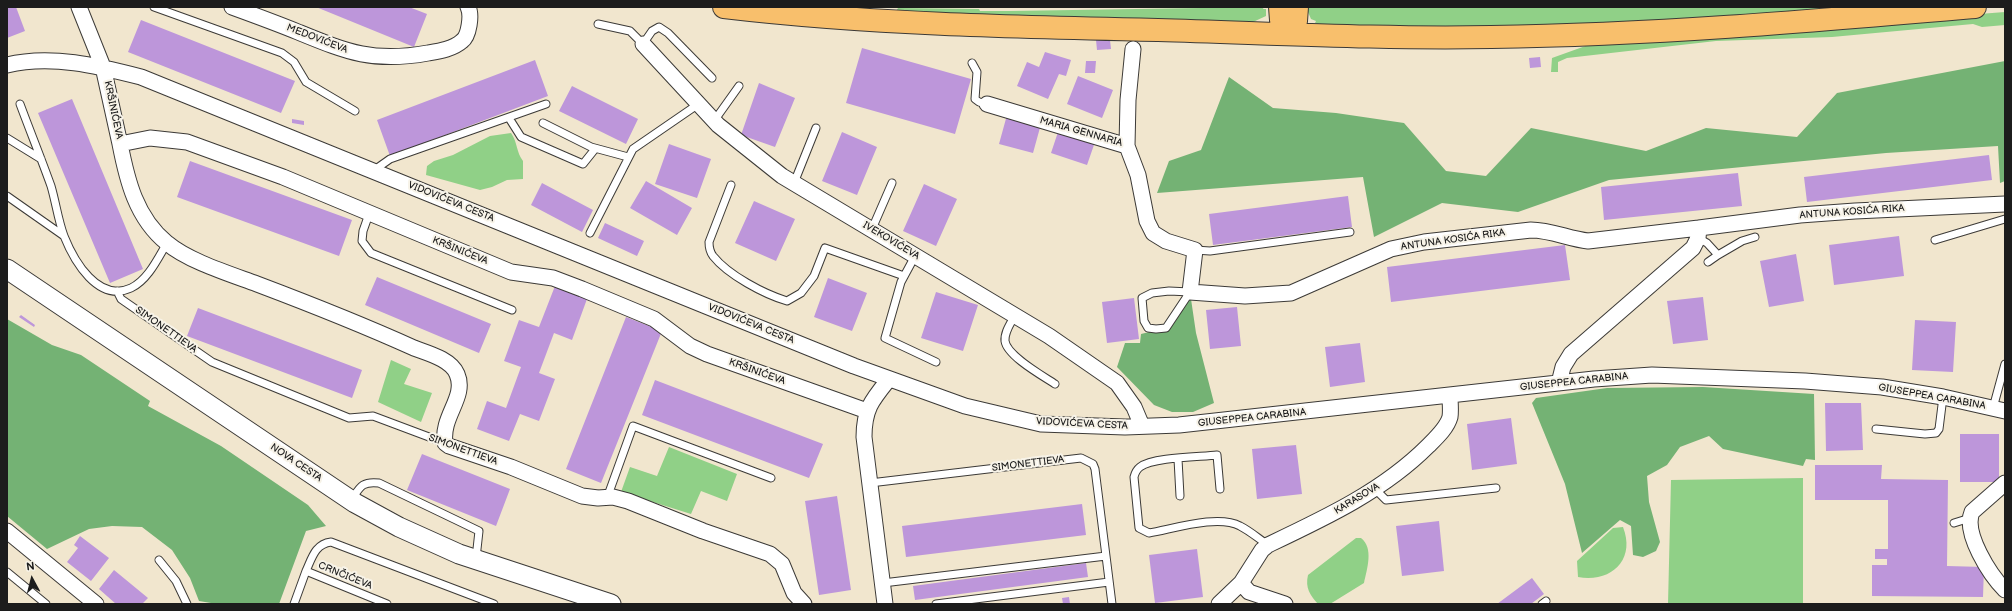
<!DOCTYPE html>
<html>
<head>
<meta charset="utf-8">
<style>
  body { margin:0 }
  #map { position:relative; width:2012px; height:611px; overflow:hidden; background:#f1e6ce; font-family:"Balsamiq Sans",sans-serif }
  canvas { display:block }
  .frame { position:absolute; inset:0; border:8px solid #1c1c1c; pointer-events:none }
  .north { position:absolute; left:12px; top:559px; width:40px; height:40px; -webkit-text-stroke:3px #f7f3e8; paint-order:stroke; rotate:353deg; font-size:11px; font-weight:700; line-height:16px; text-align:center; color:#1c1c1c }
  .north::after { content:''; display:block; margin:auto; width:14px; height:18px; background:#1c1c1c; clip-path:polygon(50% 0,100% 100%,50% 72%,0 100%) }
</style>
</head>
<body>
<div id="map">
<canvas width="2012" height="611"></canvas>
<div class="frame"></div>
<div class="north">N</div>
</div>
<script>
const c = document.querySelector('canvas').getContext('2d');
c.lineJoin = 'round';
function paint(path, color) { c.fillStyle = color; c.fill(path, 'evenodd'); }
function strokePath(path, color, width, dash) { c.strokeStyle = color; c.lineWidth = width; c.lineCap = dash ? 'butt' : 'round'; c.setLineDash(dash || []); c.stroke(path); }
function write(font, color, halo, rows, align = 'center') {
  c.font = font + ' "Balsamiq Sans",sans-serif'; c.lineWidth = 4; c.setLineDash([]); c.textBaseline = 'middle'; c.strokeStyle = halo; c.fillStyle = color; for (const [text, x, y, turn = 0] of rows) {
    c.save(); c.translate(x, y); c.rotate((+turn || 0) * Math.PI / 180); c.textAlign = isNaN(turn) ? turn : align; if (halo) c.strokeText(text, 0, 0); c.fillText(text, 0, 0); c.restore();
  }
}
const green = new Path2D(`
  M 1264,7 L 1263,9 L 1266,9 L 1266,16 L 1253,22 L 895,13 L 898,8 L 979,9 L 980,11 L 1009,11 Z
  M 1308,7 L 1887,7 L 1647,27 L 1327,28 L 1315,23 L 1316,21 L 1311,19 L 1308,12 Z
  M 2005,12 L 2005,25 L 1982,27 L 1973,24 L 1832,37 L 1716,41 L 1567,58 L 1558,62 L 1558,72 L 1551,72 L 1552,58 L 1591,44 Z
  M 511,133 C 518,143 516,152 523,161 L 523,179 L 507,180 L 492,187 L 480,190 L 426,175 L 427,166 L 434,161 L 453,155 L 490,136 Z
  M 391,360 L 411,369 L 404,384 L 432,393 L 421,422 L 378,402 Z
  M 669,447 L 737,474 L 727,501 L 701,491 L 691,514 L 621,492 L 630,467 L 657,476 Z
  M 1803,478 L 1803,604 L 1668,604 L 1671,480 Z
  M 1623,527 C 1636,560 1611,583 1578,577 L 1577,561 L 1613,528 Z
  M 1356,538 L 1361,538 C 1374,548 1367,569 1364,583 L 1330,604 L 1318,604 C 1310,595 1305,588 1308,575 Z`);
const forest = new Path2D(`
  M 2005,61 L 2005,181 L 2000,183 L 1998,146 L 1886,153 L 1609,180 L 1518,212 L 1442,203 L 1374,237 L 1363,177 L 1157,193 L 1169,161 L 1201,150 L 1229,77 L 1273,108 L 1336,113 L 1404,123 L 1446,171 L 1486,176 L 1531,128 L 1646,151 L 1706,128 L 1797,137 L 1837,93 Z
  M 1191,299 L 1196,333 L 1214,403 L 1193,412 L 1172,412 L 1154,405 L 1117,367 L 1125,343 L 1140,343 L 1141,334 L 1162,329 Z
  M 7,319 L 52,345 L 81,355 L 150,401 L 148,406 L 221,446 L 308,505 L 326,526 L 306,531 L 279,604 L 217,604 L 199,601 L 190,578 L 172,550 L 142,527 L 112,526 L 89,529 L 47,549 L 7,516 Z
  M 1703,387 L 1814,394 L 1815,460 L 1806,459 L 1803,466 L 1723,449 L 1709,436 L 1680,447 L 1667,465 L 1647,476 L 1649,502 L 1660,542 L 1656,551 L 1643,557 L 1633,555 L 1631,526 L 1620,520 L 1582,553 L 1565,484 L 1532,403 L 1536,398 L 1607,388 Z`);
const building = new Path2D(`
  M 7,7 L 16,7 L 25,31 L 7,38 Z
  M 316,7 L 409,7 L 427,14 L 414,47 Z
  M 141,20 L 295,81 L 281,113 L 128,52 Z
  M 1096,40 L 1110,40 L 1111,49 L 1097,50 Z
  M 862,48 L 971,79 L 955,134 L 846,103 Z
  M 1045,52 L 1071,60 L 1066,76 L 1059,74 L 1048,99 L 1017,86 L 1027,62 L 1039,67 Z
  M 1540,57 L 1541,67 L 1530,68 L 1529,58 Z
  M 535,60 L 548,96 L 390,156 L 377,120 Z
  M 1086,61 L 1096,61 L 1095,73 L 1085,73 Z
  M 1078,76 L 1113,90 L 1102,118 L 1067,104 Z
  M 759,83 L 795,98 L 775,147 L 741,135 Z
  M 572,86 L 638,119 L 626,144 L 559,111 Z
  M 72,99 L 143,269 L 110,283 L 38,113 Z
  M 1007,115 L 1041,124 L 1033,153 L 999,144 Z
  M 292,119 L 304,121 L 304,125 L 292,123 Z
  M 1059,129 L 1095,142 L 1087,165 L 1051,153 Z
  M 842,132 L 877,147 L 857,195 L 822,181 Z
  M 669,144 L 711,159 L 697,198 L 655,184 Z
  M 1989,155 L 1992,180 L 1807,202 L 1804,177 Z
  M 190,161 L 352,220 L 339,256 L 177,197 Z
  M 1738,173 L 1742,206 L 1604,220 L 1601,187 Z
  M 646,181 L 692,208 L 677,235 L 630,208 Z
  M 542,183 L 593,210 L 582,232 L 531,205 Z
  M 924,184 L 957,199 L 936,246 L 903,231 Z
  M 1348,196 L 1352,227 L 1213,245 L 1209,214 Z
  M 754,201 L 795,219 L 776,261 L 735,243 Z
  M 605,223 L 644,241 L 637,256 L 598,238 Z
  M 1899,236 L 1904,276 L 1834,285 L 1829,245 Z
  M 1565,245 L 1570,280 L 1391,302 L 1387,267 Z
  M 1796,254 L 1804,301 L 1769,307 L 1760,261 Z
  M 377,277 L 491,324 L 479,353 L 365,305 Z
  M 828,278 L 867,293 L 852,331 L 814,317 Z
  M 555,286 L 587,299 L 572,340 L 554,333 L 539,373 L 555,379 L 539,421 L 520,414 L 509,441 L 477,429 L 487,401 L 506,408 L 521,367 L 504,361 L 519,320 L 539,327 Z
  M 936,292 L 978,305 L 963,351 L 921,338 Z
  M 1703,297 L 1708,340 L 1673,344 L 1667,301 Z
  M 1134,298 L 1139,339 L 1107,343 L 1102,302 Z
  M 1237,307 L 1241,346 L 1210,349 L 1206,310 Z
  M 198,308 L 362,370 L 352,398 L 187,336 Z
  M 21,315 L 35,325 L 34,327 L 19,317 Z
  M 626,317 L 662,331 L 601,483 L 566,469 Z
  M 1915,320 L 1956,322 L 1953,372 L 1912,370 Z
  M 1360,343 L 1365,382 L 1330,387 L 1325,347 Z
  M 655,380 L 823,444 L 809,478 L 642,415 Z
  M 1825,403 L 1861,403 L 1863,450 L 1826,451 Z
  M 1511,418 L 1517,464 L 1472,470 L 1467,424 Z
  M 1960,434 L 1999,434 L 1999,482 L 1960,482 Z
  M 1296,445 L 1302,494 L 1257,499 L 1252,449 Z
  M 422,454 L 510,489 L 496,526 L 407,490 Z
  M 1815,465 L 1882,465 L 1881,479 L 1948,480 L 1947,566 L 1984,567 L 1983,597 L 1872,596 L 1872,565 L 1887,565 L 1887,559 L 1875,559 L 1875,549 L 1888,549 L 1888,500 L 1815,500 Z
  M 837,496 L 851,590 L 819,595 L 805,501 Z
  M 1082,504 L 1086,535 L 906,557 L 902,526 Z
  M 1439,521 L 1444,571 L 1402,576 L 1396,526 Z
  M 80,536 L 109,558 L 91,581 L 67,562 L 78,548 L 74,545 Z
  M 1197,549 L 1203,597 L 1155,603 L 1149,555 Z
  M 1086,563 L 1088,577 L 915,600 L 913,586 Z
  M 114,570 L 148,598 L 142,604 L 116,604 L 99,589 Z
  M 1532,578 L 1544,594 L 1531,604 L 1497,604 Z
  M 1069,597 L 1070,604 L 1063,604 L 1062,598 Z`);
const service = new Path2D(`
  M 154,7 L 282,53 L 294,62 L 306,82 L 355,111
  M 598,24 L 630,31 L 643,44 L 652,31 L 659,27 L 668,33 L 712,78
  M 972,63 L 977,72 L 975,99 L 979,102 L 987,104
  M 20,104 C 30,131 41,158 51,186 C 56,203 58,220 64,236 C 74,261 98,303 131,288 C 148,280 158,258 167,243
  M 509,118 L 521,137 L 583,164 L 595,149
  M 714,121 L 739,86
  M 543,123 L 591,147 L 628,157
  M 7,138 L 41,159
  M 373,171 L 390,159 L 546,104
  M 794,183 L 816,128
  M 731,185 L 709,242 C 709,247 710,252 713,256 C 728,275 764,294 787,301 L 801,293 L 814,276 L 825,248 L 904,276
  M 7,196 L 64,236
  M 369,214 L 363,231 L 362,241 L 371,253 L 512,310
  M 872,229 L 892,183
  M 590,233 L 633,149 L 697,105
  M 1698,238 L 1707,243 L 1718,255 L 1742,241 L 1755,237
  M 1935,240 L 2005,219
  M 1195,250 L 1210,251 L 1350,232
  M 915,256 L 901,282 L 885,338 L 936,362
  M 1708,262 L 1718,255
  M 117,291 L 121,299 L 212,362 L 349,418 L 373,416 L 445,443
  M 1169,291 L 1190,292 L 1166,328 L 1156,329 L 1148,328 L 1144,321 L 1142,298 L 1152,293 Z
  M 1015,315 C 1011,323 1004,332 1005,341 C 1007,356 1043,376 1055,384
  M 1993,408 L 2005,364
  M 1876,429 L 1925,434 L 1936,433 L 1939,429 L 1943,397
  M 1178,459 L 1180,496
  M 870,483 L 1081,458 L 1093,464 L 1095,469 L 1106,556 L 883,583
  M 1220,489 L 1217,455 C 1200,457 1153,457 1140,467 C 1136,470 1135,473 1134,477 L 1139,528 L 1149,533 C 1173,529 1218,514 1240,526 C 1250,531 1259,539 1268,545
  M 1375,489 L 1386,500 L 1496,488
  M 607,498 L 633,426 L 771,478
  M 352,499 C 360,487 362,481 379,483 L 479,531 L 476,558
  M 1954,523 L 1970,518
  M 1106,556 L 1112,604
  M 159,560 L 176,581 L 187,604
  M 306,571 C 312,558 315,544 331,542 L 494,604
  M 7,572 L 46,604
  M 294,604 L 306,571 L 387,604
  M 936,604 L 1109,582
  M 1542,604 L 1546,601`);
const minor = new Path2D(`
  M 79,7 L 103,67 L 120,144 L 150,138 L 187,142 L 283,177 L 511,272 L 553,278 L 582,289 L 654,319 L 690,346 L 707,354 L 867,411
  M 232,7 C 254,15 276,23 298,32 C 347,52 373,63 428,53 C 440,51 453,49 462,41 C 469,36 472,15 468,7
  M 643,44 L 718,125 L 782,176 L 1049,336 L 1117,383 L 1134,407 L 1142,426
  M 1133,49 L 1128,100 L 1127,146 L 1138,175 L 1147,221 L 1153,233 L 1166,241 L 1195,250 L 1190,292 L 1245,296 L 1291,293 L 1391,249 L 1424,242 L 1531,230 C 1551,230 1569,239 1588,241 L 1699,228
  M 7,65 C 51,54 98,66 141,77 L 854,366 L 965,406 L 1041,424 L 1125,427 L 1179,425 L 1594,379 L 1652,375 L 1805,381 L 1882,387 L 1943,397 L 2005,411
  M 987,104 L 1127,146
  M 120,144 C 127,180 136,218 167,243 C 188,261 230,274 257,284 C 310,304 363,325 414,348 C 427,353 451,359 457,374 C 467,397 441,416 445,443 L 449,446 L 511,467 L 582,496 L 598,498 L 613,497 L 628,501 L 703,531 L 770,554 L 782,564 L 794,593 L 804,604
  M 1559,383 L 1563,367 L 1571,354 L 1693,248 L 1698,238 L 1699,228 L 1800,215 L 1855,211 L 2005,204
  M 2005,483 L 1972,512 C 1963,533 1990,575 2005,590
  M 7,531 L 96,604
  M 1241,583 L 1249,592 L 1285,604
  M 885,604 L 864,437 C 864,409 872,400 889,379
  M 1219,604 L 1241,583 L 1262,550 L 1268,545 C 1325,518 1383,491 1428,446 C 1436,438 1447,428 1450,417 C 1451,411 1450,402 1450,396`);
const tertiary = new Path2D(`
  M 7,269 L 355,503 L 399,527 L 459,554 L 611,604`);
const trunk = new Path2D(`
  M 724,7 C 868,24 1013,27 1158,30 C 1269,33 1380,39 1491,37 C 1654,35 1813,21 1975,7
  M 1280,7 L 1281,20 L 1290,34
  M 1290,34 L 1296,21 L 1297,7`);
const streetNames = [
  ["MEDOVIĆEVA",317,39,21],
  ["KRŠINIĆEVA",113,110,78],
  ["MARIA GENNARIA",1081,132,16],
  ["VIDOVIĆEVA CESTA",451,202,22],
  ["ANTUNA KOSIĆA RIKA",1852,212,-4],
  ["ANTUNA KOSIĆA RIKA",1453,240,-8],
  ["IVEKOVIĆEVA",891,241,31],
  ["KRŠINIĆEVA",460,251,22],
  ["VIDOVIĆEVA CESTA",751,324,22],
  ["SIMONETTIEVA",166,330,35],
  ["KRŠINIĆEVA",757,372,20],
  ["GIUSEPPEA CARABINA",1574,382,-6],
  ["GIUSEPPEA CARABINA",1932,397,10],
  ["GIUSEPPEA CARABINA",1252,418,-6],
  ["VIDOVIĆEVA CESTA",1082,424,3],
  ["SIMONETTIEVA",463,450,20],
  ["NOVA CESTA",296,463,34],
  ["SIMONETTIEVA",1028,464,-7],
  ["KARASOVA",1357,499,-31],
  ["CRNČIĆEVA",345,576,22]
];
paint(green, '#90d087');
paint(forest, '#74b274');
paint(building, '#bd96da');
strokePath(service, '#3c3a37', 9);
strokePath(minor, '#3c3a37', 17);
strokePath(tertiary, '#3c3a37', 21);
strokePath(trunk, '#3c3a37', 24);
strokePath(service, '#fff', 7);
strokePath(minor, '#fff', 15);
strokePath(tertiary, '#fff', 19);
strokePath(trunk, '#f8bf6c', 22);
write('10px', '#1c1c1c', '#f7f3e8', streetNames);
</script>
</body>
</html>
